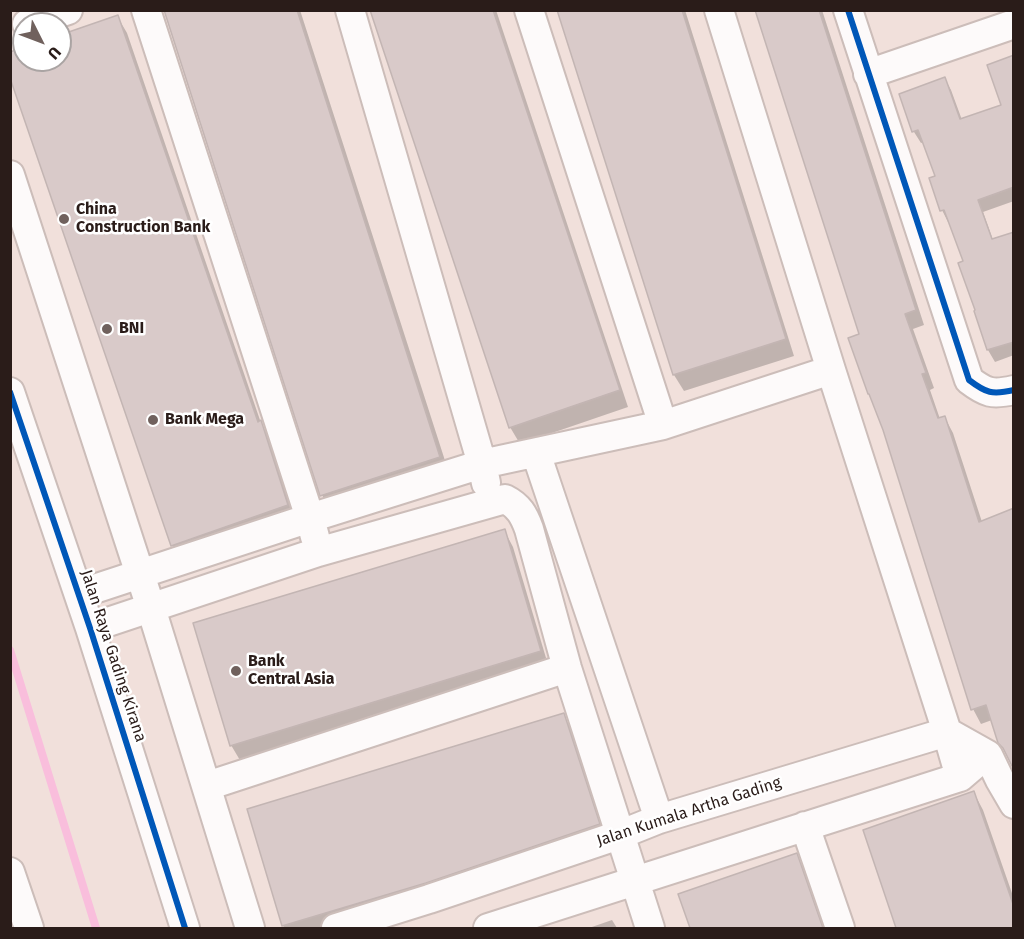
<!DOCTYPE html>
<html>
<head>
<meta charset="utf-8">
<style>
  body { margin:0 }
  #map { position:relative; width:1024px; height:939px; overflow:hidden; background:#f1e0db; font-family:"Fira Sans",sans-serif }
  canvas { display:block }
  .frame { position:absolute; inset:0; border:12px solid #2a1c19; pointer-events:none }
  .north { position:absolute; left:12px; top:12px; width:60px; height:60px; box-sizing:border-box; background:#fff; border:2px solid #aaa4a3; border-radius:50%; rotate:132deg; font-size:16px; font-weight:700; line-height:24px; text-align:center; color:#2a1c19 }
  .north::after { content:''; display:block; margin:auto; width:21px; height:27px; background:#70615d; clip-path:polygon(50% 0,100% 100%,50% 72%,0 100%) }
</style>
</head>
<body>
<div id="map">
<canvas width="1024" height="939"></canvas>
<div class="frame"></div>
<div class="north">U</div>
</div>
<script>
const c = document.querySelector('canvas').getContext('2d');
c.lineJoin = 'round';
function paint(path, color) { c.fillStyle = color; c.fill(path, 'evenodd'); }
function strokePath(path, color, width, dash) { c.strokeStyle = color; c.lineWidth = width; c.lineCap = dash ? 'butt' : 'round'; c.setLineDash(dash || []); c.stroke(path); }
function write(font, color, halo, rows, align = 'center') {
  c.font = font + ' "Fira Sans",sans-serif'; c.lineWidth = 5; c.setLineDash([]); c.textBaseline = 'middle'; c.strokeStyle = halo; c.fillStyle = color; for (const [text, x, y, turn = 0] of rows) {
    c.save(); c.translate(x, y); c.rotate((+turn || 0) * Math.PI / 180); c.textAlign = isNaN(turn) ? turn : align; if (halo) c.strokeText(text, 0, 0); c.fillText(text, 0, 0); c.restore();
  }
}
const shadow = new Path2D(`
  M 165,10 L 300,10 L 449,473 L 331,512 L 322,495 Z
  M 371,10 L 496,10 L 628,407 L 520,444 L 510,427 Z
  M 559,10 L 685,10 L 794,356 L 684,391 L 674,375 Z
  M 756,10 L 822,10 L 924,325 L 913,329 L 934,388 L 930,390 L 940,419 L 945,418 L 953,433 L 982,522 L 1009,758 L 999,742 L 992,720 L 981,724 L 973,709 L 884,430 L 861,335 Z
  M 117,16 L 127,33 L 261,423 L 270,439 L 297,522 L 182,562 L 172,545 L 10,74 L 24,49 L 24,60 L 60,60 L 60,36 Z
  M 1014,56 L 1014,201 L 983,212 L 993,240 L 1014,233 L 1014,355 L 995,362 L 988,350 L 976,312 L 965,262 L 950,221 L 948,222 L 942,210 L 936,177 L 924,142 L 921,143 L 914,132 L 901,95 L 945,79 L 951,90 L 962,120 L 1003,105 Z
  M 504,530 L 513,547 L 549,668 L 241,762 L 231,745 Z
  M 563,715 L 573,731 L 608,841 L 339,928 L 284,928 L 249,810 Z
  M 974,793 L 983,810 L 1014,899 L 1014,928 L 898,928 L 865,830 Z
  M 796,855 L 806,871 L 825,928 L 691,928 L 680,895 Z
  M 612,920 L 617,928 L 589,928 Z`);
const stream = new Path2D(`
  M 10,650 L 96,928`);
const building = new Path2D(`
  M 164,10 L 297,10 L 440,457 L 320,496 Z
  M 370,10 L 493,10 L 620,390 L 509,428 Z
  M 557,10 L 682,10 L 786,339 L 673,375 Z
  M 755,10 L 819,10 L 916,310 L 905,314 L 926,373 L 922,374 L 938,418 L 945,416 L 979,522 L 1014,508 L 1014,770 L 1003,748 L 998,743 L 986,705 L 971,710 L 883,430 L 869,394 L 868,394 L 848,338 L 859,334 Z
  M 118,15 L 258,422 L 261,420 L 288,505 L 171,546 L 10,78 L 10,52 L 24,47 L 24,60 L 60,60 L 60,35 Z
  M 1014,55 L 1014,187 L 978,200 L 992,239 L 1014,232 L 1014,342 L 987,350 L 974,311 L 975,310 L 958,263 L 963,261 L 944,210 L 940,211 L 929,178 L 935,176 L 918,130 L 912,132 L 899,94 L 945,77 L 960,119 L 1001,105 L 987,65 Z
  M 505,529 L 541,651 L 230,746 L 193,623 Z
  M 564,713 L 600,824 L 426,883 L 282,926 L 247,809 Z
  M 974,791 L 1014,907 L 1014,928 L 896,928 L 863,830 Z
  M 797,853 L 823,928 L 690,928 L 678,894 Z`);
const minor = new Path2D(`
  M 146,10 L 310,518 L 315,537
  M 350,10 L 482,464 L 486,483
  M 529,10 L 663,425
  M 719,10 L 831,370 L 947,732 L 960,777
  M 848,10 L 969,380 C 986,393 992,395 1014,390
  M 27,24 L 68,10
  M 868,74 L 1014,24
  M 10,175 L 151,608 L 250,928
  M 10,392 L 90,628 L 185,928
  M 536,453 L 659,819
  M 79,594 L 310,518 L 482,464 L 663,425 L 831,370
  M 90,628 L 318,552 L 505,499 C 519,506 524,515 529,529 L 567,668 L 650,928
  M 207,786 L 567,668
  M 805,826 L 840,928
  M 10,872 L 29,928
  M 336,928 L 429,899 L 619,835 L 659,819 L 947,732 L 988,755 L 1000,780 L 1014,804
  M 488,928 L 960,777 L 974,765`);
const cycleway = new Path2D(`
  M 848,10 L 969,380 C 986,393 992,395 1014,390
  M 10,392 L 90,628 L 185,928`);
const markers = [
  [64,219,6,"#70615d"],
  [107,329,6,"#70615d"],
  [153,420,6,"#70615d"],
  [236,671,6,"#70615d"]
];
const poiNames = [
  ["China",76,210],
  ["Construction Bank",76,228],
  ["BNI",119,329],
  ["Bank Mega",165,420],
  ["Bank",248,662],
  ["Central Asia",248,680]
];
const streetNames = [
  ["Jalan Raya Gading Kirana",113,656,72],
  ["Jalan Kumala Artha Gading",689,812,-18]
];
paint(shadow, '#0003');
strokePath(stream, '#f9bedc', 8);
paint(building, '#d9cac9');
strokePath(building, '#c3b5b3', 1.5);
strokePath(minor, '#ccbdb9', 32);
strokePath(minor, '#fdfafa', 28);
strokePath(cycleway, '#0057b8', 6);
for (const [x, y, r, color] of markers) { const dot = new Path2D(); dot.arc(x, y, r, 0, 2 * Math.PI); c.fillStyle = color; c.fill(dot); strokePath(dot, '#fff', 2); }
write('bold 16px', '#2a1c19', '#fff', poiNames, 'left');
write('16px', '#2a1c19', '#fff', streetNames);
</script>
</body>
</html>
